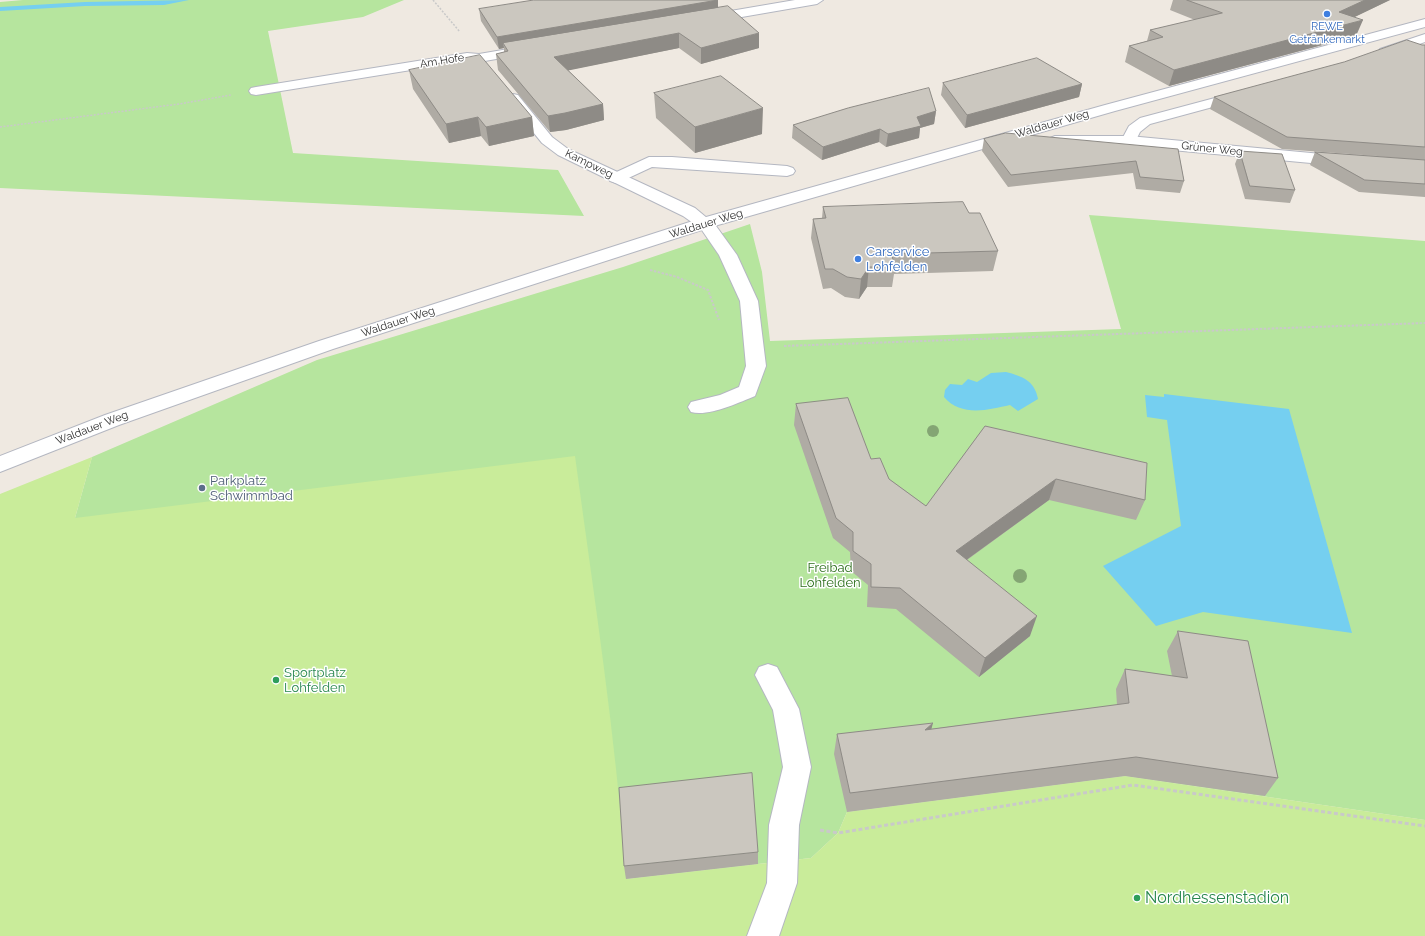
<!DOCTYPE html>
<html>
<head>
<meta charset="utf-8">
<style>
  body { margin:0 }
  canvas { display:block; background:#efe9e1 }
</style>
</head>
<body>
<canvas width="1425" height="936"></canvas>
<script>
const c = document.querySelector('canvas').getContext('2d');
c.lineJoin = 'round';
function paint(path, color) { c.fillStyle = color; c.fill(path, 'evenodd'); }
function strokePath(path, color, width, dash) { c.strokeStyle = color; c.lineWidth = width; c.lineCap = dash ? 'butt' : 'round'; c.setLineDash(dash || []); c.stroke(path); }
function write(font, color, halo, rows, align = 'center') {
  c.font = font + ' Raleway,sans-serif'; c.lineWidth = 3; c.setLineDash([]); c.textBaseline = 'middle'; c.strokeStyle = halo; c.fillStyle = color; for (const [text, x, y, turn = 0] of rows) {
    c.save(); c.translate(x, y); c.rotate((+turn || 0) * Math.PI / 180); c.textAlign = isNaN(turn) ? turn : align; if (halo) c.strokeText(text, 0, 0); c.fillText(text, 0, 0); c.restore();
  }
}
const green = new Path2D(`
  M 23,0 L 404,0 L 363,17 L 268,31 L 293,153 L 558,170 L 584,216 L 0,188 L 0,2 Z
  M 1089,215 L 1425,241 L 1425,820 L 1125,776 L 847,812 L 838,833 L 811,858 L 626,879 L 75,518 L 92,457 L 317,360 L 623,267 L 750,224 L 762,272 L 770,341 L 1121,329 Z`);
const pitch = new Path2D(`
  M 575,456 C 594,597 616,737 626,879 L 811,858 L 838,833 L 847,812 L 1125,776 L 1425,820 L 1425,936 L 0,936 L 0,494 L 92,457 L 75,518 Z`);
const water = new Path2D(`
  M 1006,372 C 1022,376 1035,381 1038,399 L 1018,411 L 1010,405 C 988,410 961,417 944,397 L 945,390 L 950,384 L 962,385 L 968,379 L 977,382 L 991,373 Z
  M 1164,394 L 1289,409 L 1352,633 L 1203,612 L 1156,626 L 1103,566 L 1181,526 L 1167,420 L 1147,417 L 1145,395 L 1164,397 Z`);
const stream = new Path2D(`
  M 189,0 L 164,5 L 85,6 L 0,11 L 0,7 L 85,2 Z`);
const pathFar2 = new Path2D(`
  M 433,0 L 460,32
  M 0,127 L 179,104 L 231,95`);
const pathFar1 = new Path2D(`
  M 650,270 L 677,277 L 708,290 L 719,320
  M 784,346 L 1425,323`);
const path = new Path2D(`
  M 820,830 L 838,833 L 1133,785 L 1425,826`);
const lane = new Path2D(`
  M 1425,34 L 1425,42 L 1385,56 L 1380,55 L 1378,52 L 1380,49 Z
  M 1241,91 L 1246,92 L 1248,95 L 1246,98 L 1150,124 L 1140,132 L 1134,144 L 1124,144 L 1121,141 L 1129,126 L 1140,118 Z
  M 649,157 L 672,157 L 787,166 L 793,168 L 795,171 L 793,174 L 787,176 L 652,167 L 622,181 L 616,183 L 610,181 L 608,178 L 610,175 Z
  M 705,218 L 711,219 L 737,255 L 758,301 L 766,366 L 755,396 C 738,403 708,417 691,412 L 688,407 L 691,402 L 720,395 L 739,387 L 746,366 L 740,301 L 719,255 L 697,223 L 699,219 Z
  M 768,664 L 777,667 L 799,709 L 811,767 L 799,825 L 797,883 L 779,936 L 747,936 L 767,883 L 769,825 L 783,767 L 773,710 L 755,675 L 759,667 Z`);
const street = new Path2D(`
  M 795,0 L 823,0 L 817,4 L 707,23 L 701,19 L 707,15 Z
  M 526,46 L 531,47 L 533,50 L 531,53 L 479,62 L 467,61 L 256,95 L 251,94 L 249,91 L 251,88 L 256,87 L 467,53 L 479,54 Z
  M 513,94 L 518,95 L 552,137 L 568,149 L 695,208 L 713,223 L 711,227 C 699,229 692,222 683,216 L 558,155 L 542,143 L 508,101 L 506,98 L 508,95 Z
  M 1055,136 L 1129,136 L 1343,156 L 1349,158 L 1351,161 L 1349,164 L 1343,166 L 1129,146 L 1050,144 L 1047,141 L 1050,138 Z`);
const secondary = new Path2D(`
  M 1425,19 L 1425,27 L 1115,111 L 711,227 L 333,349 L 119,425 L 0,472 L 0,456 L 105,415 L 319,341 L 699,219 L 1105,105 Z`);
const trees = [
  [933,431,6],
  [1020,576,7]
];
const wall = new Path2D(`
  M 718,0 L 718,7 L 759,48 L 701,64 L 679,48 L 568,70 L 603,104 L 604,120 L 566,130 L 550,132 L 498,70 L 496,54 L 504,52 L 504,48 L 499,49 L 481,21 L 479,9 Z
  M 1173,0 L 1390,0 L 1354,17 L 1356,36 L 1169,86 L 1125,62 L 1129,46 L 1147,41 L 1150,30 L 1195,20 L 1170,10 Z
  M 1425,45 L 1425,197 L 1359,192 L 1310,165 L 1315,152 L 1391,157 L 1282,149 L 1210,109 L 1214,97 Z
  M 409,70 L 532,117 L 534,136 L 489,146 L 481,136 L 449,143 L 413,89 Z
  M 943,83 L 1082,84 L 1079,97 L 965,128 L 941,95 Z
  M 654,93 L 762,134 L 695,153 L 656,118 Z
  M 936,111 L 934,124 L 920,128 L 919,138 L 886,147 L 879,142 L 822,160 L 792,138 L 793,125 Z
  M 984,139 L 1178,149 L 1184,181 L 1180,193 L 1136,189 L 1133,173 L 1008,187 L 982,151 Z
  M 1240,151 L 1295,190 L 1290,203 L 1245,199 L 1235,164 Z
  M 823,207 L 969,213 L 998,251 L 993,271 L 894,274 L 892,287 L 867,287 L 859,299 L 845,297 L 831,288 L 823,289 L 811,238 L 813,219 L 822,218 Z
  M 796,404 L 871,459 L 889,479 L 926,506 L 985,426 L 1145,500 L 1136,520 L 1049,500 L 967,560 L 1030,636 L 979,677 L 896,609 L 867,607 L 868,585 L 851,571 L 850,552 L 833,538 L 794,425 Z
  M 1178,631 L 1278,778 L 1265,796 L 1125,776 L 847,812 L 834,754 L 837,734 L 931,729 L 1117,705 L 1116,689 L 1125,669 L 1172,676 L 1167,651 Z
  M 758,852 L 758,864 L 626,879 L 624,866 Z`);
const shadedWall = new Path2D(`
  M 718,0 L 718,12 L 503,43 L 504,48 L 499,49 L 497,37 Z
  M 1365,0 L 1390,0 L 1332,28 L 1339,12 Z
  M 1363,20 L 1356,36 L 1169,86 L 1174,70 Z
  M 679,33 L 679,48 L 556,73 L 554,57 Z
  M 759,33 L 759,48 L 701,64 L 701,48 Z
  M 1082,84 L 1079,97 L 965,128 L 967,115 Z
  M 603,104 L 604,120 L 566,130 L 550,132 L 548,116 Z
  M 763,108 L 762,134 L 695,153 L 695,127 Z
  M 936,111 L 934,124 L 920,128 L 919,138 L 886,147 L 888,134 L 917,117 Z
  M 478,117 L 481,136 L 449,143 L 446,124 Z
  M 532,117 L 534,136 L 489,146 L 486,127 Z
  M 880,129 L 879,142 L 822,160 L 823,147 Z
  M 869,267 L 867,287 L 859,299 L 861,279 Z
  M 1056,479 L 1049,500 L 951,571 L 956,551 Z
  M 1037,616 L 1030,636 L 979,677 L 985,658 Z
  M 933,723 L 928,742 L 925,730 Z`);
const building = new Path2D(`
  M 534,0 L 718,0 L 497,37 L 479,9 Z
  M 1187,0 L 1365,0 L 1339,12 L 1363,20 L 1174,70 L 1129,46 L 1163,37 L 1150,30 L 1222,13 Z
  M 728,6 L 759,33 L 701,48 L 679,33 L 554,57 L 603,104 L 565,113 L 548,116 L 496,54 L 508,51 L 503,43 Z
  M 1407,40 L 1422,45 L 1425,45 L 1425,147 L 1287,137 L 1214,97 L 1344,62 Z
  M 480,55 L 532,117 L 486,127 L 478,117 L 446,124 L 409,70 Z
  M 1037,58 L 1082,84 L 967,115 L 943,83 Z
  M 721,76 L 763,108 L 695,127 L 654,93 Z
  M 929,88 L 936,111 L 917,117 L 921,126 L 888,134 L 880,129 L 823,147 L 793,125 L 848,108 Z
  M 1006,133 L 1178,149 L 1184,181 L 1140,177 L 1136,161 L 1011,175 L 984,139 Z
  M 1240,151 L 1282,154 L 1295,190 L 1250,186 Z
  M 1315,152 L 1425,160 L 1425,184 L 1365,180 Z
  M 963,202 L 969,213 L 980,213 L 998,251 L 892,254 L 894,267 L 869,267 L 861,279 L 847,277 L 833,269 L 825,269 L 813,219 L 826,218 L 823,207 Z
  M 848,398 L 871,459 L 880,458 L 889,479 L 926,506 L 985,426 L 1147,463 L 1145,500 L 1056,479 L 956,551 L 1037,616 L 985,658 L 900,588 L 871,587 L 871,564 L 853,551 L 853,532 L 836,518 L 796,404 Z
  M 1178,631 L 1248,641 L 1278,778 L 1136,757 L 850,793 L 837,734 L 933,723 L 925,730 L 1129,703 L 1125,669 L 1187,678 Z
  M 752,773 L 758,852 L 624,866 L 619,788 Z`);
const markers = [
  [1327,14,4,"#3f7fe0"],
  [858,259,4,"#3f7fe0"],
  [202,488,4,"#5c6f8a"],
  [276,680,4,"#2e9e5b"],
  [1137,898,4,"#2e9e5b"]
];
const farShopnames = [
  ["REWE",1327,27],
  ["Getränkemarkt",1327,40]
];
const farStreetnames = [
  ["Am Hofe",442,61,-9],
  ["Waldauer Weg",1052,124,-16],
  ["Grüner Weg",1212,149,6],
  ["Kampweg",589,164,26],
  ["Waldauer Weg",706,224,-17],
  ["Waldauer Weg",398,322,-18],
  ["Waldauer Weg",92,428,-21]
];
const shopNames = [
  ["Carservice",866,252],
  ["Lohfelden",866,267]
];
const serviceNames = [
  ["Parkplatz",210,481],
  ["Schwimmbad",210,496]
];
const parkNames = [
  ["Freibad",830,568],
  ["Lohfelden",830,583]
];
const leisureNames = [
  ["Sportplatz",284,673],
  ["Lohfelden",284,688]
];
const nearLeisurenames = [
  ["Nordhessenstadion",1145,898]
];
paint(green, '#b6e59e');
paint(pitch, '#c9ec9a');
paint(water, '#75cff0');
paint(stream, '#75cff0');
strokePath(lane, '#b4b7c1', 2);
strokePath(street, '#b4b7c1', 2);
strokePath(secondary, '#b4b7c1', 2);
strokePath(pathFar2, '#c9c9c9', 1.5, [2, 1.5]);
strokePath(pathFar1, '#c9c9c9', 2, [2.5, 1.5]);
strokePath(path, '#c9c9c9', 3, [4, 2.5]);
paint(lane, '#fff');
paint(street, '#fff');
paint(secondary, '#fff');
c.fillStyle = '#84a574';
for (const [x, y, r] of trees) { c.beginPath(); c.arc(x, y, r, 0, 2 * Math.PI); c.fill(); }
paint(wall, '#afaba4');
paint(shadedWall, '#8e8b86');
paint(building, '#cbc7bf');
strokePath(building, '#8e8b86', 1);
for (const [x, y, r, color] of markers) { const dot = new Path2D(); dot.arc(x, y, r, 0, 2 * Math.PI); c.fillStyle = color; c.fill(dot); strokePath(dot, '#fff', 1.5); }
write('11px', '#366cbe', '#fff', farShopnames);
write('11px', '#2e2e2e', '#fff', farStreetnames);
write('13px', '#366cbe', '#fff', shopNames, 'left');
write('13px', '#4e5e75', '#fff', serviceNames, 'left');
write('13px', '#2c6e1b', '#fff', parkNames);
write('13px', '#27864d', '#fff', leisureNames, 'left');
write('16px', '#27864d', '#fff', nearLeisurenames, 'left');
</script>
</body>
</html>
